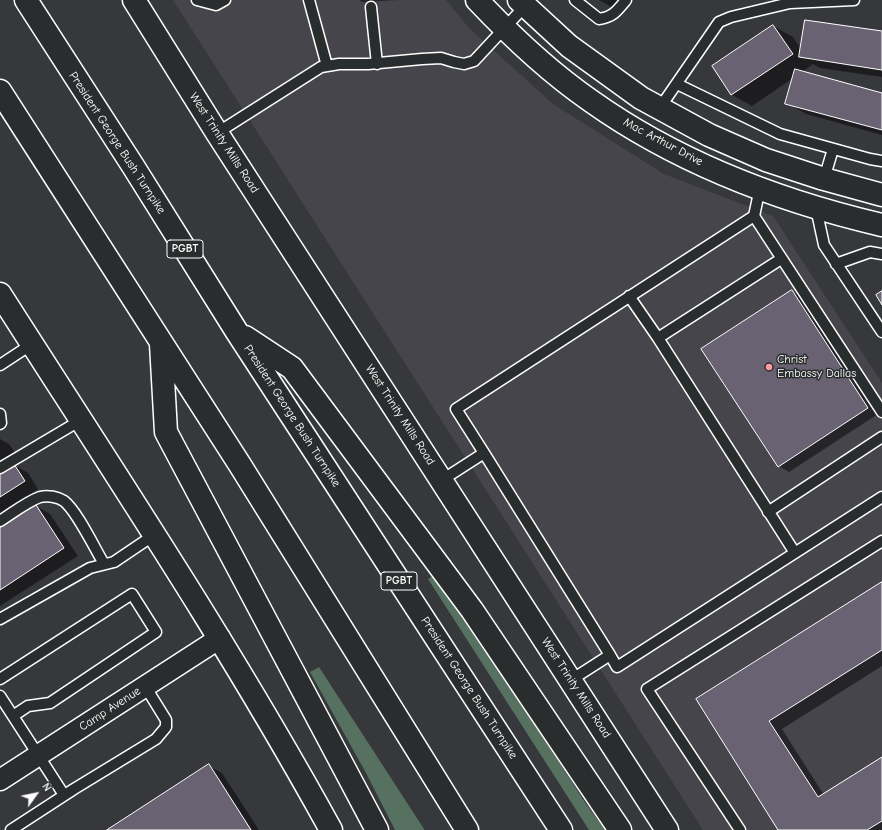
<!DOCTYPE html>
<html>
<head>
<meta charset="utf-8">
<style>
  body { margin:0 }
  #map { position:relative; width:882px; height:830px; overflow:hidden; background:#37383c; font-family:"Comic Neue",sans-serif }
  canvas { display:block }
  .north { position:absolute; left:16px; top:774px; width:40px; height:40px; -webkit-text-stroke:3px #2a2d2e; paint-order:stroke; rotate:57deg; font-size:11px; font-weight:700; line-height:16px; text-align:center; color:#fff }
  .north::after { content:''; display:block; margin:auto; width:14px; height:18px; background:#fff; clip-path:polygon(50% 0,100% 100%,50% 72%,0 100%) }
</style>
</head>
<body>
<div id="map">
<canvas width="882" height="830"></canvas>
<div class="north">N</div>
</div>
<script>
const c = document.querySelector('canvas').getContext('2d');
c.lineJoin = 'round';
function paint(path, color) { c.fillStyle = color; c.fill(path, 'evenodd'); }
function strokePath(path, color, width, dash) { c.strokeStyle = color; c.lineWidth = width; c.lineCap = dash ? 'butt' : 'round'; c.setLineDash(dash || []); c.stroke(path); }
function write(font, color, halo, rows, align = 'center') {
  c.font = font + ' "Comic Neue",sans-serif'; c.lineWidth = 3; c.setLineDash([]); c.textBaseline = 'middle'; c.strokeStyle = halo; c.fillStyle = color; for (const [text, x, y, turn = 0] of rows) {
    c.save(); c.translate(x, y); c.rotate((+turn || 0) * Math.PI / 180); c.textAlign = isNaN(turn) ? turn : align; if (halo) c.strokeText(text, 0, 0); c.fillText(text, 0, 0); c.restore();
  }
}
const built = new Path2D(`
  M 173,0 L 446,0 L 469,28 L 553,104 L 664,174 L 773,216 L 882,383 L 882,830 L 703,830 Z`);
const green = new Path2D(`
  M 433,576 L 499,668 L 584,801 L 605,830 L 589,830 L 428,579 Z
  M 319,667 L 424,829 L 424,830 L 395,830 L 366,773 L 310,672 Z`);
const shadow = new Path2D(`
  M 359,0 L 398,0 L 362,2 Z
  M 599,0 L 628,0 L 618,11 Z
  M 773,26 L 793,37 L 801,49 L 882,32 L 882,77 L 820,68 L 813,64 L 802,72 L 882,94 L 882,135 L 806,114 L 787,103 L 793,78 L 752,106 L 732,95 L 713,66 Z
  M 792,291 L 802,297 L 878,414 L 789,472 L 779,466 Z
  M 0,439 L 9,444 L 19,459 L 0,471 Z
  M 14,465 L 28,473 L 38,489 L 0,514 L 0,474 Z
  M 36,506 L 50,514 L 78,556 L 0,606 L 0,529 Z
  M 882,583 L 882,666 L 782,729 L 824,795 L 882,758 L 882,830 L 780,830 L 697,699 Z
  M 209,766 L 222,773 L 259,830 L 252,830 L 217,776 L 215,776 L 250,830 L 109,830 Z`);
const building = new Path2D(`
  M 805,20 L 882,31 L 882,70 L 799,57 Z
  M 773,25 L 793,54 L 731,95 L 712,66 Z
  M 795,69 L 882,93 L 882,130 L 785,104 Z
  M 792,290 L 868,408 L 778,467 L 701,349 Z
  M 882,291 L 882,305 L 876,295 Z
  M 14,464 L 25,481 L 0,497 L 0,473 Z
  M 36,505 L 64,548 L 0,590 L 0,528 Z
  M 882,582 L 882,650 L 769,721 L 818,797 L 882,757 L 882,821 L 867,830 L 778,830 L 696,699 Z
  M 209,764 L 251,830 L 107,830 Z`);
const lane = new Path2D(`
  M 197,0 L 216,5 L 225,0
  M 309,0 L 327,66
  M 575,0 L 599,19 C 613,17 617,11 626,0
  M 371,7 L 377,64
  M 677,84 L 780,134 L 870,159 L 882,161
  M 659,109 L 719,22 L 731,17 L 790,3 L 854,0
  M 217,133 L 321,67 L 339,64 L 368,64 L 422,59 L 441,58 L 454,62 L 464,64 L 474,61 L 526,5
  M 824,179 L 833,149
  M 816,208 L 824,245 L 882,332
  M 754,216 L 882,412
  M 836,264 L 870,252 L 882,254
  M 629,296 L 658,338 L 795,553
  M 658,338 L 781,259
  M 0,365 L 32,344
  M 0,414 L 1,423 L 0,424
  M 484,453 L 610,655
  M 0,468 L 81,420
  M 442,480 L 484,453 L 456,409 L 754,216 L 760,188
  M 768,512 L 882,437
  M 0,521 C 13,513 26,502 40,497 C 48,495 58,497 64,501 C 77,511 95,549 104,564
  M 0,619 L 90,568 L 114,562 L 154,535
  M 0,679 L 132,594 L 156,632 L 50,703 L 28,706 L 13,716
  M 571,680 L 610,655 L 617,667 L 882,497
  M 0,696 L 64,795
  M 11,830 L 74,789 L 156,739 L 166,727 L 166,720 L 145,686
  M 740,830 L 647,689 L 882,541`);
const street = new Path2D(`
  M 0,780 L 220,638`);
const secondary = new Path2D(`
  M 134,0 L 217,133 L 667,830
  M 477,0 C 512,37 549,72 591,101 C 677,162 779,201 882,225
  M 519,0 L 569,46 L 641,98 L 709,135 L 766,160 L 824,179 L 882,195
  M 0,294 C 113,471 230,646 331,830`);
const highway = new Path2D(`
  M 26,0 L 133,166 L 237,332 L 561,830
  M 0,91 L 240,465 L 467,830
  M 245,337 L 292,368 L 472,610 L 620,830
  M 161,344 L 166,432 L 377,830`);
const markers = [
  [769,367,4,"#ff9aa2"]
];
const shields = [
  [185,249,36],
  [399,581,36]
];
const shieldNames = [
  ["PGBT",185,249],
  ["PGBT",399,581]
];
const streetNames = [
  ["Mac Arthur Drive",663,142,28],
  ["President George Bush Turnpike",117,143,57],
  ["West Trinity Mills Road",224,143,57],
  ["West Trinity Mills Road",400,415,57],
  ["President George Bush Turnpike",292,416,57],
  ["President George Bush Turnpike",469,688,57],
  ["West Trinity Mills Road",576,688,57],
  ["Camp Avenue",110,709,-33]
];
const poiNames = [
  ["Christ",777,360],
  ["Embassy Dallas",777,374]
];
paint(built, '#46454c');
paint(green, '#567160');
paint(shadow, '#0007');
paint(building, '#696272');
strokePath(building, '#fff', 1);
strokePath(lane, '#fff', 13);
strokePath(street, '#fff', 23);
strokePath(secondary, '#fff', 25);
strokePath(highway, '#fff', 25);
strokePath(lane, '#2a2d2e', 10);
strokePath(street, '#2a2d2e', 20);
strokePath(secondary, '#2a2d2e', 22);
strokePath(highway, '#2a2d2e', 22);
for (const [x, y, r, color] of markers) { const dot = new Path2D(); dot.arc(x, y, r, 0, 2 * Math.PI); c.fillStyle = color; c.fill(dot); strokePath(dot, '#2a2d2e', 1.5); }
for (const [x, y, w] of shields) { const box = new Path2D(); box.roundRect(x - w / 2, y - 9, w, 18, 3); c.fillStyle = '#2a2d2e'; c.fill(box); strokePath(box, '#fff', 1); }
write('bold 11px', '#fff', null, shieldNames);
write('12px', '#fff', '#2a2d2e', streetNames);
write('12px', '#fff', '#2a2d2e', poiNames, 'left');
</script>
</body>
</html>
